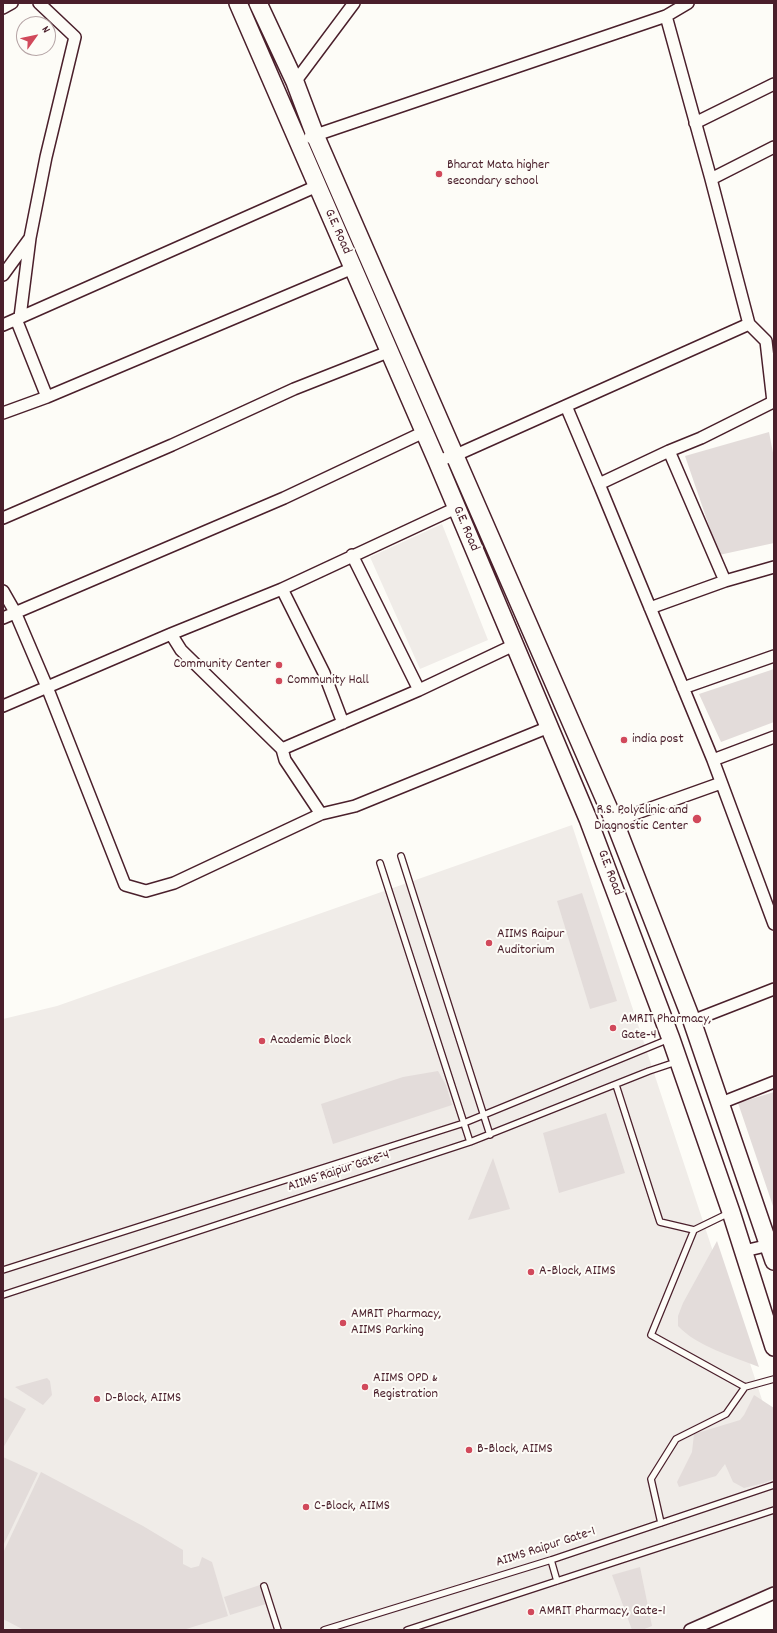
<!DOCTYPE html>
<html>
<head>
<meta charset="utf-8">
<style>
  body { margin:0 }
  #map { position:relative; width:777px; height:1633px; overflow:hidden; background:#fdfcf7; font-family:Dekko,sans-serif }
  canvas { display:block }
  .frame { position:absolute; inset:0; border:4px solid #4a1f2b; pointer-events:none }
  .north { position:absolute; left:16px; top:16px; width:40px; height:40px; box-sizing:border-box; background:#fdfcf7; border:1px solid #b5a4a5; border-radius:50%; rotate:57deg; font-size:11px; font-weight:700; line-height:16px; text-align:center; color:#4a1f2b }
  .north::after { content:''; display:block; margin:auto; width:14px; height:18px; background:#d1495b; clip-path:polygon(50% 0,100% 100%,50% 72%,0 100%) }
</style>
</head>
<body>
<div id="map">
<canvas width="777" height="1633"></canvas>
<div class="frame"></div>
<div class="north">N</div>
</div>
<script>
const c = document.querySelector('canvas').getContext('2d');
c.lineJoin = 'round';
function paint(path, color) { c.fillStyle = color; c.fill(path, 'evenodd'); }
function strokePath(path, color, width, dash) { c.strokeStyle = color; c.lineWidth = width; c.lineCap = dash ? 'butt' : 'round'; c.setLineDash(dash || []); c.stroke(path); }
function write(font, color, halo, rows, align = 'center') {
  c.font = font + ' Dekko,sans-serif'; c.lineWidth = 4; c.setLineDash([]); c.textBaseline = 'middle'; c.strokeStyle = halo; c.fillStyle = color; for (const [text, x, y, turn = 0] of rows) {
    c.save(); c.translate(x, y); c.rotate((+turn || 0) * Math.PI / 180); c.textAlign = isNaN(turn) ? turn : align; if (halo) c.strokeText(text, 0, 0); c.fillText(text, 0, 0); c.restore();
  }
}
const built = new Path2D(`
  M 442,524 L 488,640 L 420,669 L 370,557 Z
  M 572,825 L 774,1436 L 774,1593 L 685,1630 L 3,1630 L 3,1019 L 57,1006 Z`);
const green = new Path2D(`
  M 769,432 L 774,458 L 774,543 L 719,555 L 685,456 Z
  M 774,669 L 774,722 L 721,742 L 699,694 Z
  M 582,893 L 617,1001 L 590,1009 L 557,901 Z
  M 438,1071 L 446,1085 L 452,1105 L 333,1144 L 321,1104 L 403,1077 Z
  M 774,1092 L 774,1209 L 738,1103 Z
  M 606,1113 L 625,1173 L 559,1193 L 543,1133 Z
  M 493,1158 L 510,1209 L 468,1220 Z
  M 717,1241 L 759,1367 C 732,1356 698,1347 678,1326 L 678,1316 L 683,1303 Z
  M 47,1378 L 50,1381 L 52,1395 L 43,1405 L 15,1387 Z
  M 754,1395 L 774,1408 L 774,1479 L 764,1483 L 744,1488 L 733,1482 L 725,1464 L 716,1476 L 679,1487 L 677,1482 L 692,1452 L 694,1434 L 740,1420 L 744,1415 Z
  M 3,1397 L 26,1409 L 3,1448 Z
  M 3,1457 L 38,1473 L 3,1546 Z
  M 41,1472 L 143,1526 L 183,1550 L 183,1564 L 191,1568 L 199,1566 L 202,1557 L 212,1562 L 228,1616 L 183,1630 L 24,1630 L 3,1619 L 3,1553 Z
  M 640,1567 L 652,1626 L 642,1630 L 632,1630 L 612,1575 Z
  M 260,1585 L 266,1604 L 230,1615 L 224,1597 Z`);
const service = new Path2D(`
  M 401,856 L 490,1135
  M 380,863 L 470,1142
  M 616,1085 L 660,1222 L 694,1230
  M 729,1213 L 694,1230 L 651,1335 L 745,1387 L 774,1379
  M 3,1270 L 464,1123 L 669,1039
  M 3,1295 L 470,1142 L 649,1071 L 676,1062
  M 661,1523 L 651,1479 L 676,1439 L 726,1414 L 745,1387
  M 551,1560 L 557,1581
  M 264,1586 L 278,1630
  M 324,1630 L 551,1560 L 774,1485
  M 407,1630 L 774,1510`);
const minor = new Path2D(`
  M 3,8 L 12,3
  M 666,16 L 711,179 L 774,147
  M 295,82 L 354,3
  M 695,123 L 774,84
  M 310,137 L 666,16 L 688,3
  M 3,275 L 30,238 L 46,157 L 75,37 L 39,3
  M 20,317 L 30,238
  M 16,319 L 47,397
  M 3,325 L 317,186
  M 566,406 L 599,484 L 669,451 L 725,581 L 774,567
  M 3,413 L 47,397 L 353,268
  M 669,451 L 701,438 L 773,402 L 766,341 L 749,324 L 711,179
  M 437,461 L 456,455 L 749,324
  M 599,484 L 713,760 L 774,924
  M 3,518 L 172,445 L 294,389 L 388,352 L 388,350
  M 352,555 L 419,690
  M 282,589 L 324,673 L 343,723
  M 3,591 L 15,612 L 47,687 L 125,885 L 146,891 L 174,883 L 321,814 L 355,806 L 549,727
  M 650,608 L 725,581
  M 3,618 L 284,498 L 424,432
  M 171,634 L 181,650 L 282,749 L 285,760 L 321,814
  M 683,688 L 774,656
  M 3,706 L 171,634 L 282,589 L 456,508
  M 282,749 L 419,690 L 514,645
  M 713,760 L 774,737
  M 615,823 L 637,813 L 721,783
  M 692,1021 L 774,989
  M 721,1103 L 774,1082
  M 744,1251 L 774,1244
  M 690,1630 L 774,1593`);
const primary = new Path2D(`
  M 238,3 L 437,461 L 588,819 L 671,1039 L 731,1212 L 774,1347
  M 258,3 L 295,82 L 315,135 L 615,823 L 692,1021 L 774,1261`);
const markers = [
  [439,174,4,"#d1495b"],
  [279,665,4,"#d1495b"],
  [279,681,4,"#d1495b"],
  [624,740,4,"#d1495b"],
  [697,819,5,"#d1495b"],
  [489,943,4,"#d1495b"],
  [613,1028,4,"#d1495b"],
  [262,1041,4,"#d1495b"],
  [531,1272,4,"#d1495b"],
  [343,1323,4,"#d1495b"],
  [365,1387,4,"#d1495b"],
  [97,1399,4,"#d1495b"],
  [469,1450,4,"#d1495b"],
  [306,1507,4,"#d1495b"],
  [531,1612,4,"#d1495b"]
];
const poiNames = [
  ["Bharat Mata higher",447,166],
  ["secondary school",447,182],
  ["Community Center",271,665,"right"],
  ["Community Hall",287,681],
  ["india post",632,740],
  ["R.S. Polyclinic and",688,811,"right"],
  ["Diagnostic Center",688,827,"right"],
  ["AIIMS Raipur",497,935],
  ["Auditorium",497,951],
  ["AMRIT Pharmacy,",621,1020],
  ["Gate-4",621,1036],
  ["Academic Block",270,1041],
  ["A-Block, AIIMS",539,1272],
  ["AMRIT Pharmacy,",351,1315],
  ["AIIMS Parking",351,1331],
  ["AIIMS OPD &",373,1379],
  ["Registration",373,1395],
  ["D-Block, AIIMS",105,1399],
  ["B-Block, AIIMS",477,1450],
  ["C-Block, AIIMS",314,1507],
  ["AMRIT Pharmacy, Gate-1",539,1612]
];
const streetNames = [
  ["G.E. Road",337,232,66],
  ["G.E. Road",465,529,67],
  ["G.E. Road",609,873,69],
  ["AIIMS Raipur Gate-4",339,1172,-18],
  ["AIIMS Raipur Gate-1",546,1548,-18]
];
paint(built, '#f0ece8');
paint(green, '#e3dcda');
strokePath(service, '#4a1f2b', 8);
strokePath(minor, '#4a1f2b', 14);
strokePath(primary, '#4a1f2b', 20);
strokePath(service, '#fdfcf7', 5.5);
strokePath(minor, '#fdfcf7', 11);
strokePath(primary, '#fdfcf7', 17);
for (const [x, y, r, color] of markers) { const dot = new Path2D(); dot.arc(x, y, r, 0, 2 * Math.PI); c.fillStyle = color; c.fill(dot); strokePath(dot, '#fdfcf7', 1.5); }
write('14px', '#4a1f2b', '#fdfcf7', poiNames, 'left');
write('14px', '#4a1f2b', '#fdfcf7', streetNames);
</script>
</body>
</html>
